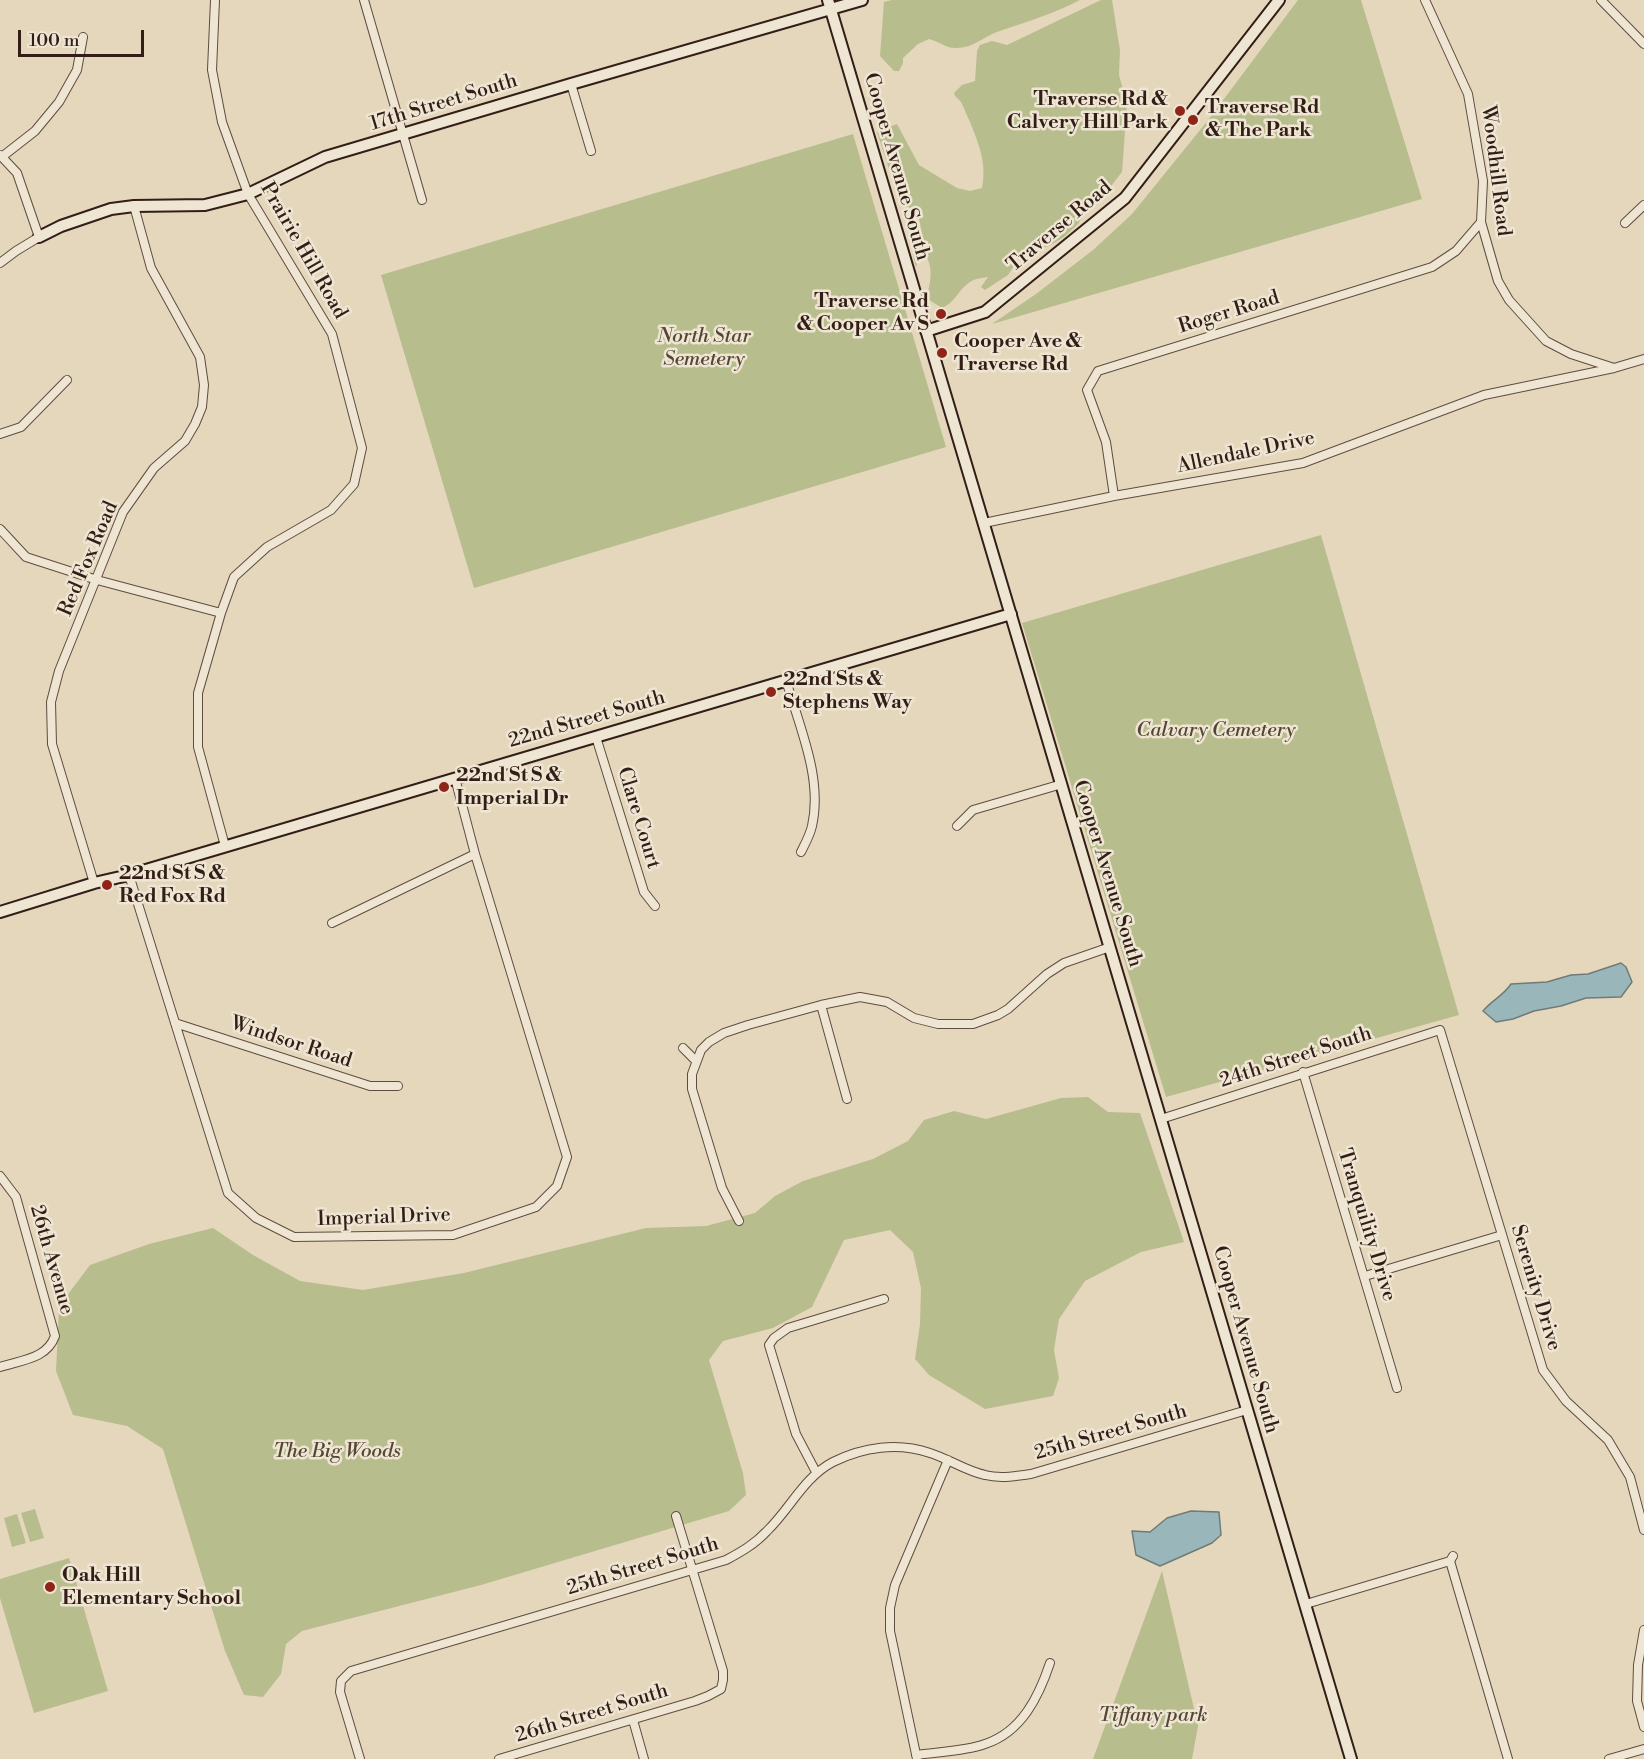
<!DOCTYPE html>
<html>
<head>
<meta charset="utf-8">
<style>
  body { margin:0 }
  #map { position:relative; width:1644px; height:1759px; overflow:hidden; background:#e5d7bc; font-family:"Libre Bodoni",serif }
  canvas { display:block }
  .scale { position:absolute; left:18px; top:30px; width:126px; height:27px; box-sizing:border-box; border:3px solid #321e16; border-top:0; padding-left:8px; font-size:18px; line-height:21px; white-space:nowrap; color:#321e16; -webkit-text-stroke:4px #eee5d3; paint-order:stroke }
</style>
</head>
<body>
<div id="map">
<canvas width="1644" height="1759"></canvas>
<div class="scale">100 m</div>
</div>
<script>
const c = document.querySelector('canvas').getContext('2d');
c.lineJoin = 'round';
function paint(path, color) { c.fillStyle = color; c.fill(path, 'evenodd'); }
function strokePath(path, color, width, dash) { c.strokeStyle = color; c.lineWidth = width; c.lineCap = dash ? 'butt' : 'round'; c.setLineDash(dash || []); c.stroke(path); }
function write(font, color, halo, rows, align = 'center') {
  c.font = font + ' "Libre Bodoni",serif'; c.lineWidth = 5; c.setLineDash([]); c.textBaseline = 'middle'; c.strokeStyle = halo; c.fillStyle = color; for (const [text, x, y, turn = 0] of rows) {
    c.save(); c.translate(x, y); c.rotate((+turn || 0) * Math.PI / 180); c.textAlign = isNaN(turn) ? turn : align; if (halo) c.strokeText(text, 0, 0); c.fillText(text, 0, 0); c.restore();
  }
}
const green = new Path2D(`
  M 892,0 L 1080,0 C 1053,14 1026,22 997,32 C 983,37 972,49 955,48 C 946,48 938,41 929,39 L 918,44 L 903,58 L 903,63 L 899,71 L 894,71 L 880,56 L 884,2 Z
  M 1101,0 L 1112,0 L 1120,50 L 1119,75 L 1127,104 L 1122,172 L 1108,190 L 1090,205 L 1078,224 L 1064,237 L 1049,246 L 1023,252 L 1008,275 L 985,290 L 981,287 L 988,277 C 983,278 975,278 970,282 C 958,290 956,302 942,308 L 926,298 C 931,283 935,262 921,251 L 916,267 C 912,252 910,241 921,229 L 918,212 L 900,203 L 877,132 L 897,124 L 919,165 L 957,188 L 970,191 L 982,188 C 987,163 979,145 970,122 C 967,116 965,110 962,104 C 959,98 956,99 954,93 L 962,85 L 975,81 L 977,51 L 980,45 L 992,41 L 1007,45 Z
  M 1298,0 L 1361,0 L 1422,199 L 992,324 L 1036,294 L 1093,250 L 1132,214 L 1209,119 Z
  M 853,134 L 946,447 L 474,588 L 381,275 Z
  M 1321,535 L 1459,1015 L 1166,1097 L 1022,623 Z
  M 1088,1097 L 1108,1112 L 1140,1113 L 1184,1242 L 1141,1252 L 1085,1281 L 1059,1319 L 1054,1350 L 1059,1378 L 1053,1396 L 985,1409 L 929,1375 L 915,1359 L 920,1324 L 921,1288 L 913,1252 L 890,1230 L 844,1240 L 812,1307 L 773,1328 L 723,1341 L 709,1360 L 743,1473 L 746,1495 L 729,1511 L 481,1585 L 302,1631 L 286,1644 L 281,1674 L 263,1697 L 244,1695 L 225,1651 L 163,1449 L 127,1426 L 73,1415 L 56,1371 L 59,1309 L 69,1293 L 90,1265 L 149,1244 L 213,1228 L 253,1255 L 300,1281 L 363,1290 L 464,1273 L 646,1228 L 706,1226 L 755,1213 L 775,1196 L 803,1181 L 873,1159 L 908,1141 L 924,1120 L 954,1111 L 986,1119 L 1061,1098 Z
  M 35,1509 L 44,1538 L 30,1542 L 21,1513 Z
  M 17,1514 L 26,1543 L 12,1547 L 4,1518 Z
  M 69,1558 L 108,1691 L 34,1713 L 0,1598 L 0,1579 Z
  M 1162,1571 L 1198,1726 L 1192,1759 L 1093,1759 Z`);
const water = new Path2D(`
  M 1621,963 L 1626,967 L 1632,982 L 1621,997 L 1586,998 L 1561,1006 L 1534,1011 L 1513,1019 L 1496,1022 L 1483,1011 C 1493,999 1502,997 1511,984 L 1547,982 L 1571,975 L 1588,974 Z
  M 1191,1511 L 1219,1512 L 1221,1535 L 1212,1543 L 1160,1566 L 1136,1555 L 1132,1531 L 1150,1532 L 1167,1518 Z`);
const street = new Path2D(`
  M 215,0 L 212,70 L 222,122 L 248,194 L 332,334 L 362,448 L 354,484 L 331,510 L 267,547 L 234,577 L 221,613 L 198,693 L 198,747 L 225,846
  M 364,0 L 422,200
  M 1425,0 L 1468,94 L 1483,181 L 1481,222 L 1498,281 L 1509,300 L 1546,341 L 1571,354 L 1614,368 L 1644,359
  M 1601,0 L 1644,44
  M 571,84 L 591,151
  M 0,155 L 17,173 L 39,237 L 16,251 L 0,263
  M 3,156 L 35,131 L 59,102 L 77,70 L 83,37
  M 1625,223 L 1644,205
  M 0,434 L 21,427 L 67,380
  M 1114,496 L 1106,442 L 1087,390 L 1098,371 L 1432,267 L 1456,251 L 1481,222
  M 984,523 L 1114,496 L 1303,463 L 1484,395 L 1614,368
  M 0,529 L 26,557 L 97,580 L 221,613
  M 786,680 C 799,726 823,778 812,826 C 810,835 805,844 801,852
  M 596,737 L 644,892 L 655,906
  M 957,826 L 973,810 L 1062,784
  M 129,875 L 228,1193 L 256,1218 L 294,1237 L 453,1235 L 536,1207 L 557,1186 L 567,1157 L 475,854 L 455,778
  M 94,883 L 52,744 L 51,702 L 59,671 L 123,512 L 154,468 L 185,441 L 195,424 L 202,407 L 204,385 L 200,357 L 151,268 L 134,206
  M 332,923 L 475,854
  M 821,1005 L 847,1099
  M 175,1023 L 370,1086 L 398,1086
  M 683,1048 L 696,1061
  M 1303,1072 L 1397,1388
  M 1161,1119 L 1440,1030 L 1543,1370 L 1566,1401 L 1608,1440 L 1630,1477 L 1644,1530
  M 0,1176 L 16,1197 L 55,1336 C 47,1359 21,1360 0,1367
  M 739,1221 L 722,1188 L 692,1089 L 692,1074 L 701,1050 L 709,1042 L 724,1033 L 748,1025 L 821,1005 L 860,997 L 887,1002 L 914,1018 L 938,1024 L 973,1024 L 998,1015 L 1008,1009 L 1047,974 L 1064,963 L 1110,947
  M 1365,1276 L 1502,1235
  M 816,1472 L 796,1434 L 769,1345 L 774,1338 L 788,1328 L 884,1299
  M 1453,1556 L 1450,1561 L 1508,1759
  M 1306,1604 L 1450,1561
  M 1644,1630 L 1638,1665 L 1637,1701 L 1644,1727
  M 633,1720 L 644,1759
  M 916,1755 C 937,1752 967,1751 985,1744 C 1022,1732 1039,1696 1050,1663
  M 360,1759 L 340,1692 L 341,1681 L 351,1671 L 726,1560 C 741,1552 755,1544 767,1531 C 790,1509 804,1477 833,1462 C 863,1447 898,1442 930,1453 C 949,1459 966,1471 985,1475 C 1000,1479 1016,1476 1031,1474 L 1247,1410
  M 499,1759 L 695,1701 L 708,1696 L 721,1689 L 723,1680 L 723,1671 L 676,1516
  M 917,1759 L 890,1631 L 890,1608 L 895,1585 L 948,1460
  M 1609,1759 L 1644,1749`);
const secondary = new Path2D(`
  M 828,0 L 1351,1759
  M 39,237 L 61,226 L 111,209 L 134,206 L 205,205 L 248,194 L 325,157 L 571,84 L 862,0
  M 926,331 L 985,312 L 1125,198 L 1279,0
  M 0,912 L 94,883 L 129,875 L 1011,614`);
const markers = [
  [1180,111,6,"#8f2418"],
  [1193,120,6,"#8f2418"],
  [941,314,6,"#8f2418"],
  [942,353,6,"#8f2418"],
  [771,692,6,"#8f2418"],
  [444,787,6,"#8f2418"],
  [107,885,6,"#8f2418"],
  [50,1587,6,"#8f2418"]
];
const poiNames = [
  ["Traverse Rd &",1168,100,"right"],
  ["Calvery Hill Park",1168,123,"right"],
  ["Traverse Rd",1205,108],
  ["& The Park",1205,131],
  ["Traverse Rd",929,302,"right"],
  ["& Cooper Av S",929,325,"right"],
  ["Cooper Ave &",954,342],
  ["Traverse Rd",954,365],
  ["22nd Sts &",783,680],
  ["Stephens Way",783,703],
  ["22nd St S &",456,776],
  ["Imperial Dr",456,799],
  ["22nd St S &",119,874],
  ["Red Fox Rd",119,897],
  ["Oak Hill",62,1576],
  ["Elementary School",62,1599]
];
const streetNames = [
  ["17th Street South",444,103,-17],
  ["Cooper Avenue South",896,167,74],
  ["Woodhill Road",1495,171,83],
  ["Traverse Road",1060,227,-40],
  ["Prairie Hill Road",303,251,60],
  ["Roger Road",1229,313,-17],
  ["Allendale Drive",1246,453,-12],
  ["Red Fox Road",89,559,-67],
  ["22nd Street South",587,720,-16],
  ["Clare Court",638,818,73],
  ["Cooper Avenue South",1107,874,73],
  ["Windsor Road",291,1043,18],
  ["24th Street South",1296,1058,-18],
  ["Imperial Drive",384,1218,-2],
  ["Tranquility Drive",1366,1225,73],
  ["26th Avenue",51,1260,74],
  ["Serenity Drive",1535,1288,73],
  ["Cooper Avenue South",1245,1340,74],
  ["25th Street South",1111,1433,-16],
  ["25th Street South",643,1567,-17],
  ["26th Street South",592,1714,-17]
];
const parkNames = [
  ["North Star",704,337],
  ["Semetery",704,360],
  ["Calvary Cemetery",1216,731],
  ["The Big Woods",337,1452],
  ["Tiffany park",1153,1716]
];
paint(green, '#b8bd8e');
paint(water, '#99b7ba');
strokePath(water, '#707a78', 1.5);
strokePath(street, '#5f4c40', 10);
strokePath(secondary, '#321e16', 14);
strokePath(street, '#eee5d3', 8);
strokePath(secondary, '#eee5d3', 10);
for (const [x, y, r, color] of markers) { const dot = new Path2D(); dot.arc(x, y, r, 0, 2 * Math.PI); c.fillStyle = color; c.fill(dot); strokePath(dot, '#eee5d3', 2); }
write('bold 20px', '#321e16', '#eee5d3', poiNames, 'left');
write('20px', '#321e16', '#eee5d3', streetNames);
write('italic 20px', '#544634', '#eee5d3', parkNames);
</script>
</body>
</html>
